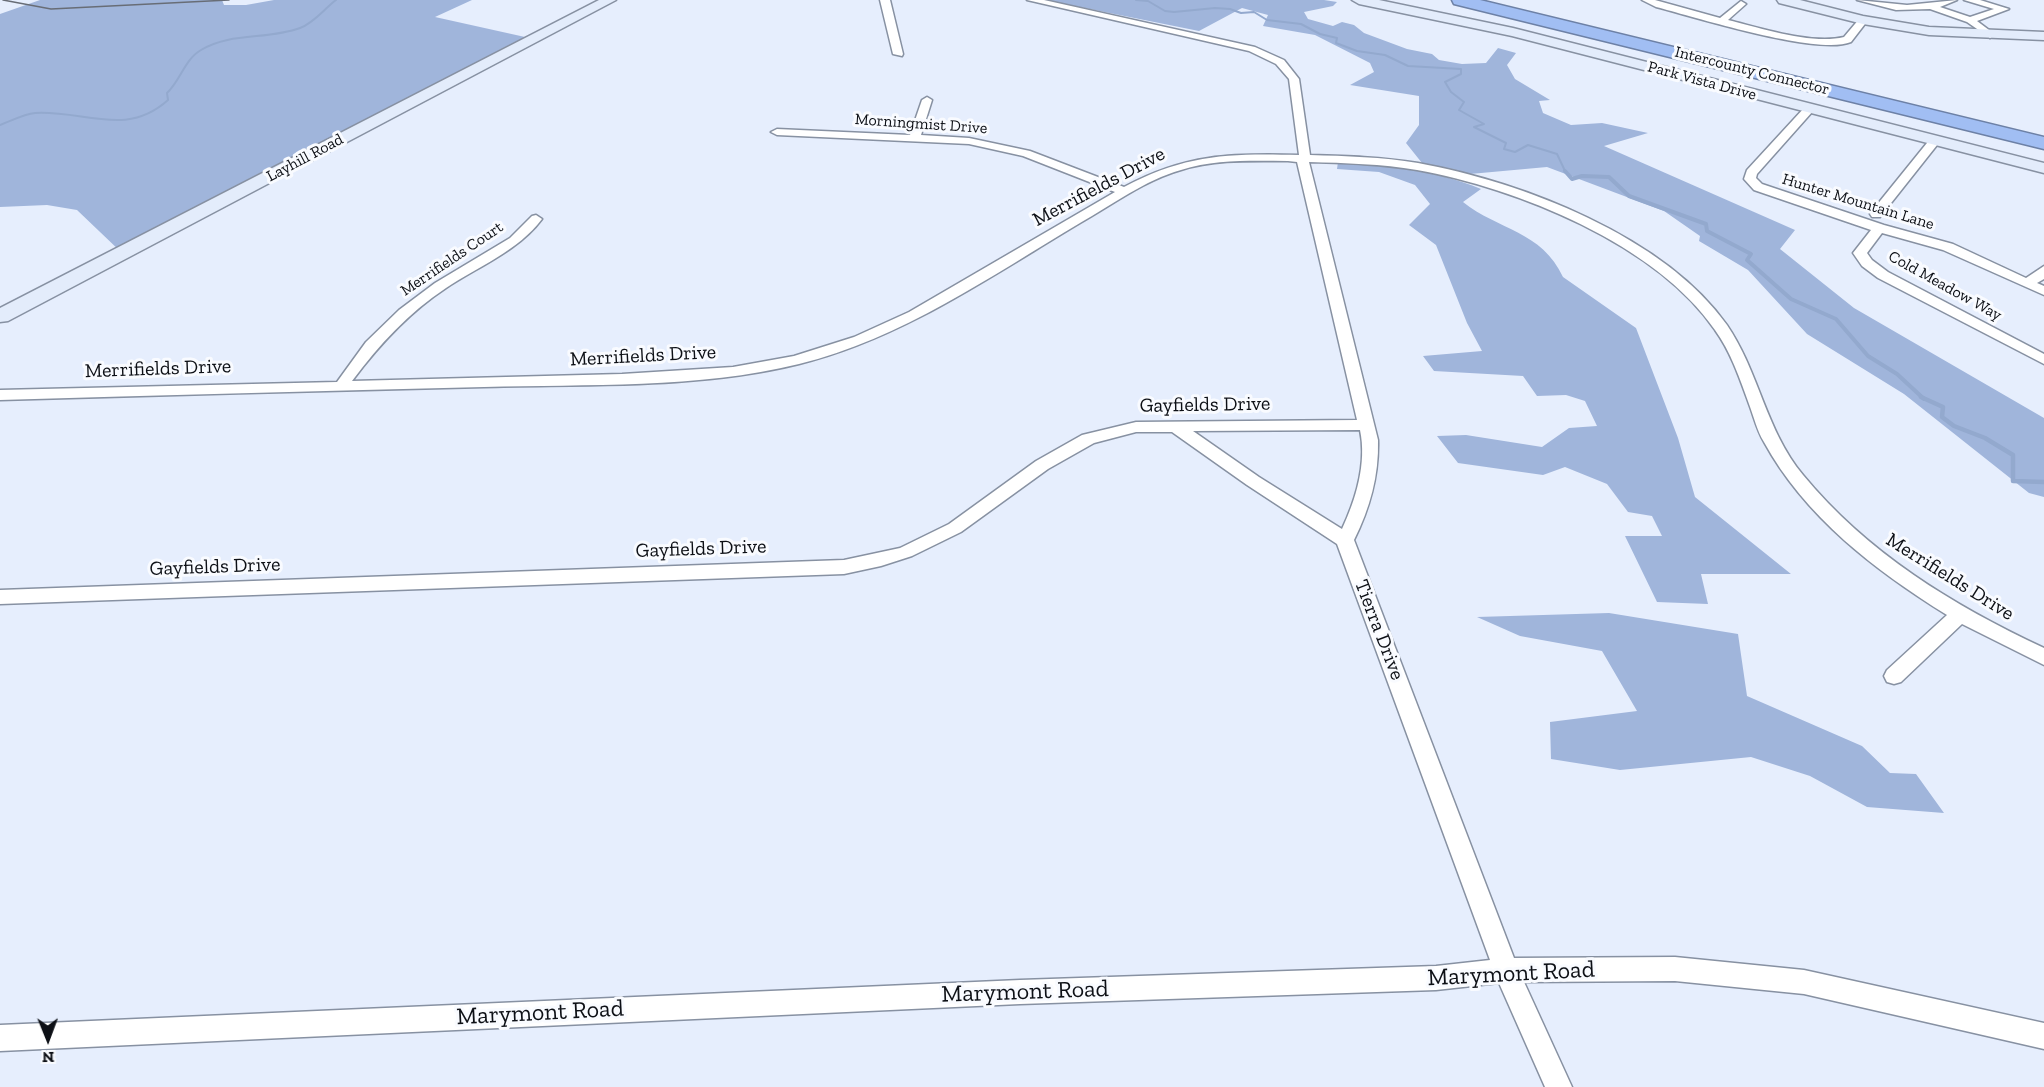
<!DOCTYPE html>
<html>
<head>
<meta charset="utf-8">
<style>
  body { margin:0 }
  #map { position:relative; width:2044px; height:1087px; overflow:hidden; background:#e6eefd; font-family:"Zilla Slab",serif }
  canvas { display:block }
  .north { position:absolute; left:18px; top:1009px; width:60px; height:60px; -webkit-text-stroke:4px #f9fbff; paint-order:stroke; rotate:179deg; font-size:16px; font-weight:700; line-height:24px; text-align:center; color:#0d1016 }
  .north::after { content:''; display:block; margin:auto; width:21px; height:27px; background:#0d1016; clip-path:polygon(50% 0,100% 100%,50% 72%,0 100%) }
</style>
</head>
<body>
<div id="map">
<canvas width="2044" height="1087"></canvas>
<div class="north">N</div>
</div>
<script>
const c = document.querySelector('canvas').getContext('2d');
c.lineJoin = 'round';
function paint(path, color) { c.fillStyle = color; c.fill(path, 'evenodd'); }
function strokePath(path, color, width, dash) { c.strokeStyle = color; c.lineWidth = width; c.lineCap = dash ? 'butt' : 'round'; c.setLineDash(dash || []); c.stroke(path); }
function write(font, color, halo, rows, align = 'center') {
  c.font = font + ' "Zilla Slab",serif'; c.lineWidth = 6; c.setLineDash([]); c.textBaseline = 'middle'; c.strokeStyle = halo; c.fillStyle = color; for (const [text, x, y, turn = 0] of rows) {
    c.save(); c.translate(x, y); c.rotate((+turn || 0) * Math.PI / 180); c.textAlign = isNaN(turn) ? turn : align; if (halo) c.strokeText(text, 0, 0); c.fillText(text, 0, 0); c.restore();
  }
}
const forest = new Path2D(`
  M 40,0 L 222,0 L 224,5 L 246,5 L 274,0 L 472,0 L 435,17 L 534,39 L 122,253 L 77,210 L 47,205 L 0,207 L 0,14 Z
  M 1045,0 L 1324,0 L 1337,2 L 1333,6 L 1304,12 L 1308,19 L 1333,26 L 1342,22 L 1354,25 L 1364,33 L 1407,49 L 1432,54 L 1439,60 L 1462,64 L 1486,63 L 1498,48 L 1516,53 L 1507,65 L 1515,79 L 1550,100 L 1539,101 L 1543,113 L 1571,125 L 1602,123 L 1648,133 L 1604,146 L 1795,230 L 1780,249 L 1854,308 L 2044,418 L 2044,497 L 2029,493 L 1904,394 L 1807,334 L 1748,270 L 1699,241 L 1700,236 L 1664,211 L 1547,167 L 1470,174 L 1422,163 L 1406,143 L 1419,125 L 1419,96 L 1350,85 L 1374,72 L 1370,63 L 1315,35 L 1263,26 L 1268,15 L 1242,8 L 1199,31 Z
  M 1338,162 C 1388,165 1435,170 1481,189 L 1463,202 C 1498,230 1542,231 1563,277 L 1636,328 L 1678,438 L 1695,497 L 1791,574 L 1701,574 L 1708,604 L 1657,602 L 1625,536 L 1662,536 L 1652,516 L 1628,512 L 1607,484 L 1565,467 L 1543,475 L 1458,463 L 1437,436 L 1466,435 L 1542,447 L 1569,428 L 1597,426 L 1585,401 L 1566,395 L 1537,396 L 1523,376 L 1434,371 L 1423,356 L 1482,351 L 1467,323 L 1436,245 L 1409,225 L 1430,204 L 1415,185 L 1379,172 L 1337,169 Z
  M 1609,613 L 1738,634 L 1747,696 L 1862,746 L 1890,773 L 1916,774 L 1944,813 L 1867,807 L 1810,776 L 1751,757 L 1620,770 L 1551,759 L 1550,722 L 1637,711 L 1602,651 L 1520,636 L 1477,617 Z`);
const streamFar2 = new Path2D(`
  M 1136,0 L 1148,1 L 1165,11 L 1174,12 L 1215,8 L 1230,9 L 1241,13 L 1254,12 L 1267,20 L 1301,24 L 1320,34 L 1337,38 L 1336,43 L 1357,51 L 1385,55 L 1408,66 L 1461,69 L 1461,74 L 1445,82 L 1451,92 L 1464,102 L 1459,110 L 1484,124 L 1474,127 L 1506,143 L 1504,149 L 1515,152 L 1528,145 L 1557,154 L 1566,173
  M 0,125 C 11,121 24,114 35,113 C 84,110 126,138 168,100 L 167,93 C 180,81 185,59 201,50 C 230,32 268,40 300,28 C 314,23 324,9 336,0`);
const streamFar1 = new Path2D(`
  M 1565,171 L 1572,179 L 1582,176 L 1609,177 L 1629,196 L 1706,224 L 1707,231 L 1751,254 L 1747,260 L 1791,299 L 1836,319 L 1868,356 L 1897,374 L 1924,399`);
const stream = new Path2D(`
  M 1921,397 L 1943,407 L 1942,417 L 1954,426 L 1985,438 L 2013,455 L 2013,481 L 2044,482`);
const street = new Path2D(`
  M 880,0 L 890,0 L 903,54 L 902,56 L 893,54 Z
  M 1027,0 L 1044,0 L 1255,47 L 1284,60 L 1299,79 L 1310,155 C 1346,156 1382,157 1418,163 C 1522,182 1664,236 1727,325 C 1759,372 1766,431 1803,475 C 1867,553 1954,606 2044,648 L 2044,665 L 1962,624 L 1901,682 L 1894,684 L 1887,682 L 1884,676 L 1887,670 L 1947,615 C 1876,571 1805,517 1764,442 C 1757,431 1754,417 1749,404 C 1740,379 1731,352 1715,330 C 1656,244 1517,188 1417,170 C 1382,164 1345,163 1309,162 L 1378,440 C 1379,476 1370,508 1354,540 L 1514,958 L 1675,957 L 1804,970 L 2044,1023 L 2044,1049 L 1804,994 L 1675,981 L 1524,982 L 1572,1087 L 1545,1087 L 1499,983 L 1436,990 L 1020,1004 L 0,1051 L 0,1025 L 1020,980 L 1436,966 L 1490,960 L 1337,544 L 1247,485 L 1172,432 L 1136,432 L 1094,443 L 1048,469 L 961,532 L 912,556 L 881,566 L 844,574 L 0,604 L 0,590 L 844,560 L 900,548 L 949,524 L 1036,461 L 1082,435 L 1136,422 L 1357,420 L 1297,162 L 1288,161 C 1252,161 1216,159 1181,170 C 1145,180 1112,205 1080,223 C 991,276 901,339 799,364 C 698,389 587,384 484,387 C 323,391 161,395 0,400 L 0,390 L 337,382 L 366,342 L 399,310 L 435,283 L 510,238 L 532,216 L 536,215 L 542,219 C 518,251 479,266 446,288 C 408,313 379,345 352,381 L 622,374 L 733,367 L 794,356 L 854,337 L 909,312 L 1115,192 L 1023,156 L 969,144 L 777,135 L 771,132 L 777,129 L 910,135 L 922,100 L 927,97 L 932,100 L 921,135 L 969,138 L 1030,151 L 1124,187 C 1185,154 1231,153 1299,155 L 1289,79 L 1276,64 L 1249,51 ZM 1360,430 C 1367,463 1356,499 1342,529 L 1259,477 L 1193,431 Z
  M 1642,0 L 1655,0 L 1720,18 L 1741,1 L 1746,4 L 1728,20 C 1761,28 1812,45 1844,37 L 1860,18 L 1868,20 L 1851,42 C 1818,56 1695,17 1656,7 Z
  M 1857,0 L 1907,5 L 1957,0 L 1940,7 L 1970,17 L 1994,9 L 1964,0 L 1980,0 L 2009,9 L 1977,21 L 1993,33 L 1995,35 L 1990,38 L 1967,22 L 1930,9 L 1896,10 Z
  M 1809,106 L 1814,109 L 1813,111 L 1757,174 L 1756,178 L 1762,184 L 1884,225 L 1953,244 L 2026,278 L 2044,266 L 2044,279 L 2037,283 L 2044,286 L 2044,295 L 1943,250 L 1882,233 L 1867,253 L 1872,260 L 1888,272 L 2044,354 L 2044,364 L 1878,278 L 1862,266 L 1853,253 L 1871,230 L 1754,190 L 1744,179 L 1747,170 L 1805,107 Z
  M 1935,137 L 1941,140 L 1880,217 L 1872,217 L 1870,214 L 1872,211 L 1931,138 Z`);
const secondary = new Path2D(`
  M 599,0 L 616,0 L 8,321 L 0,322 L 0,308 Z
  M 1352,0 L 1379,0 L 1513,28 L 2044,163 L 2044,173 L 1512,36 L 1359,4 Z
  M 1777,0 L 1800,0 L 1863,16 L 1929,27 L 2044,32 L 2044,40 L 1929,35 L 1863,24 L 1779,3 Z`);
const highway = new Path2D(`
  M 1452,0 L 1480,0 L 2044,137 L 2044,149 L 1454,4 Z`);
const tram = new Path2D(`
  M 3,0 L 51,9 L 229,0`);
const farStreetnames = [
  ["Intercounty Connector",1752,71,14],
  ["Park Vista Drive",1702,81,15],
  ["Morningmist Drive",921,124,4],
  ["Layhill Road",305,158,-28],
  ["Hunter Mountain Lane",1858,202,17],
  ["Merrifields Court",452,259,-34],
  ["Cold Meadow Way",1945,286,29]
];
const streetNames = [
  ["Merrifields Drive",1099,187,-28],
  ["Merrifields Drive",643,356,-3],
  ["Merrifields Drive",158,369,-2],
  ["Gayfields Drive",1205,405,-1],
  ["Gayfields Drive",701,549,-2],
  ["Gayfields Drive",215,567,-2],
  ["Merrifields Drive",1950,577,32],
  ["Tierra Drive",1379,630,69]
];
const nearStreetnames = [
  ["Marymont Road",1511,974,-3],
  ["Marymont Road",1025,992,-2],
  ["Marymont Road",540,1013,-3]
];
paint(forest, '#a0b5db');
strokePath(streamFar2, '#93a9ce', 2);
strokePath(streamFar1, '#93a9ce', 4);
strokePath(stream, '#93a9ce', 4.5);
strokePath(street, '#8791a2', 3);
strokePath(secondary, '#8791a2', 3);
strokePath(highway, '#6d81a6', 3);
paint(street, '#fff');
paint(secondary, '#e3ecfb');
paint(highway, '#a1bef3');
strokePath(tram, '#686d76', 1.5);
write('16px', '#0d1016', '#f9fbff', farStreetnames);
write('20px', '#0d1016', '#f9fbff', streetNames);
write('24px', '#0d1016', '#f9fbff', nearStreetnames);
</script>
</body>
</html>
